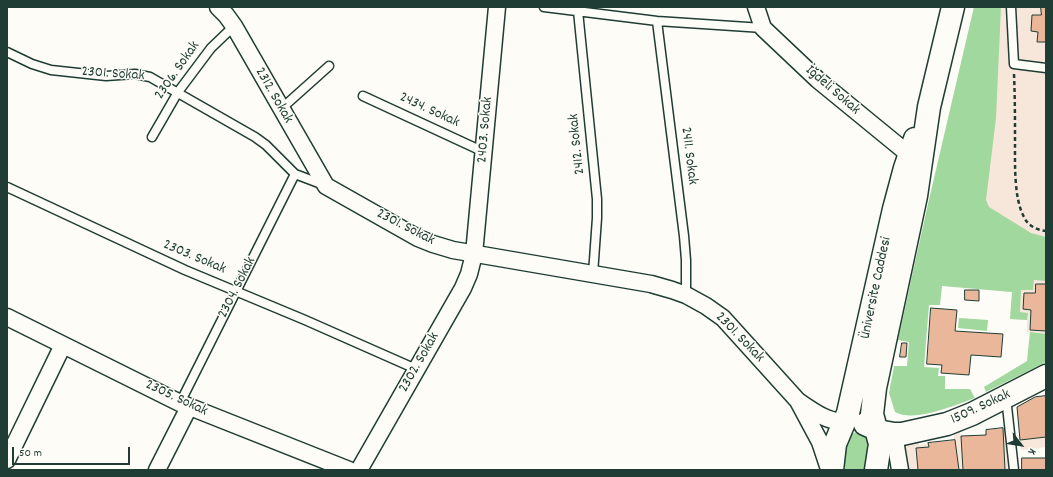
<!DOCTYPE html>
<html>
<head>
<meta charset="utf-8">
<style>
  body { margin:0 }
  #map { position:relative; width:1053px; height:477px; overflow:hidden; background:#fdfcf7; font-family:Dekko,sans-serif }
  canvas { display:block }
  .frame { position:absolute; inset:0; border:8px solid #1f3d34; pointer-events:none }
  .north { position:absolute; left:1001px; top:425px; width:40px; height:40px; -webkit-text-stroke:3px #fdfcf7; paint-order:stroke; rotate:121deg; font-size:11px; font-weight:700; line-height:16px; text-align:center; color:#1f3d34 }
  .north::after { content:''; display:block; margin:auto; width:14px; height:18px; background:#1f3d34; clip-path:polygon(50% 0,100% 100%,50% 72%,0 100%) }
  .scale { position:absolute; left:12px; top:447px; width:118px; height:18px; box-sizing:border-box; border:2px solid #1f3d34; border-top:0; padding-left:5px; font-size:12px; line-height:14px; white-space:nowrap; color:#1f3d34; -webkit-text-stroke:3px #fdfcf7; paint-order:stroke }
</style>
</head>
<body>
<div id="map">
<canvas width="1053" height="477"></canvas>
<div class="frame"></div>
<div class="north">K</div>
<div class="scale">50 m</div>
</div>
<script>
const c = document.querySelector('canvas').getContext('2d');
c.lineJoin = 'round';
function paint(path, color) { c.fillStyle = color; c.fill(path, 'evenodd'); }
function strokePath(path, color, width, dash) { c.strokeStyle = color; c.lineWidth = width; c.lineCap = dash ? 'butt' : 'round'; c.setLineDash(dash || []); c.stroke(path); }
function write(font, color, halo, rows, align = 'center') {
  c.font = font + ' Dekko,sans-serif'; c.lineWidth = 3; c.setLineDash([]); c.textBaseline = 'middle'; c.strokeStyle = halo; c.fillStyle = color; for (const [text, x, y, turn = 0] of rows) {
    c.save(); c.translate(x, y); c.rotate((+turn || 0) * Math.PI / 180); c.textAlign = isNaN(turn) ? turn : align; if (halo) c.strokeText(text, 0, 0); c.fillText(text, 0, 0); c.restore();
  }
}
const built = new Path2D(`
  M 974,7 L 1046,7 L 1046,362 L 1027,361 L 1030,333 L 1027,332 L 1027,320 L 1010,319 L 1012,292 L 910,283 Z
  M 1046,396 L 1046,447 L 1021,450 L 1017,407 L 1035,397 Z
  M 1007,428 L 1010,470 L 909,470 L 905,445 L 919,443 L 919,445 L 954,440 L 954,433 L 960,431 L 961,436 L 986,435 L 986,430 Z`);
const green = new Path2D(`
  M 974,7 L 1001,7 L 996,118 L 986,200 L 989,207 L 1023,228 L 1031,233 L 1046,237 L 1046,281 L 1034,280 L 1033,290 L 1021,290 L 1020,312 L 1028,313 L 1027,320 L 1010,319 L 1012,292 L 942,286 L 940,305 L 929,305 L 924,367 L 939,368 L 938,376 L 945,376 L 945,389 L 970,389 L 975,398 C 955,405 915,423 895,412 L 889,393 L 894,366 L 907,366 L 909,342 L 898,340 L 928,204 Z
  M 959,318 L 988,320 L 987,331 L 958,328 Z
  M 1030,332 L 1046,334 L 1046,362 L 986,392 L 984,387 L 1027,361 Z
  M 857,432 L 862,433 L 870,438 L 867,470 L 841,470 C 842,456 840,436 857,432 Z`);
const building = new Path2D(`
  M 1041,7 L 1046,7 L 1046,42 L 1037,42 L 1038,32 L 1031,31 L 1032,15 L 1041,15 Z
  M 1036,284 L 1046,284 L 1046,331 L 1030,330 L 1031,310 L 1023,309 L 1024,293 L 1035,293 Z
  M 965,290 L 979,290 L 979,301 L 965,300 Z
  M 931,308 L 957,310 L 955,331 L 1003,334 L 1001,357 L 971,355 L 969,375 L 941,373 L 942,365 L 927,364 Z
  M 902,343 L 907,343 L 906,357 L 900,357 Z
  M 1046,396 L 1046,437 L 1020,440 L 1017,407 L 1035,397 Z
  M 1003,428 L 1005,470 L 963,470 L 961,436 L 986,435 L 986,430 Z
  M 955,440 L 959,470 L 918,470 L 916,448 L 929,447 L 928,443 Z
  M 1022,458 L 1046,458 L 1046,470 L 1022,470 Z`);
const path = new Path2D(`
  M 1014,74 C 1015,98 1015,121 1015,145 C 1015,165 1014,199 1024,217 C 1028,226 1037,230 1046,231`);
const service = new Path2D(`
  M 544,7 L 657,21 L 763,28
  M 1011,7 L 1014,64 L 1046,68
  M 578,11 L 597,199 L 597,218 L 593,274
  M 657,21 L 684,236 L 686,260 L 686,295
  M 7,52 L 32,64 L 51,70 L 106,76 L 135,74 L 150,77 L 255,137 L 266,145 L 295,174 L 324,185
  M 363,96 L 484,152
  M 281,109 L 329,66
  M 152,137 L 178,92 L 211,48 L 234,26
  M 7,187 L 185,270 L 305,320 L 416,369
  M 1006,397 L 1014,470
  M 180,403 L 295,174`);
const minor = new Path2D(`
  M 218,7 L 226,15 L 234,26 L 326,186 L 418,238 L 433,244 L 453,250 L 651,284 L 672,290 L 686,295 L 706,306 L 723,318 L 798,401
  M 756,7 L 763,28 L 818,80 L 917,161
  M 7,317 L 180,403 L 349,470
  M 894,434 L 900,470
  M 7,460 L 63,345
  M 829,469 L 820,442 L 798,401 C 813,411 827,422 845,422
  M 157,470 L 189,407
  M 359,470 L 463,288 L 469,274 L 474,254 L 497,7`);
const secondary = new Path2D(`
  M 865,424 L 883,432 L 894,434 L 902,434 L 947,424 L 972,414 L 1046,376
  M 832,470 L 835,444 L 848,413 L 894,209 L 905,168 L 915,139
  M 876,470 L 880,444 L 872,414 L 875,388 L 916,196 L 929,107 L 953,7`);
const streetNames = [
  ["2306. Sokak",178,71,-55],
  ["2301. Sokak",113,75,4],
  ["İğdeli Sokak",832,91,41],
  ["2312. Sokak",273,96,60],
  ["2434. Sokak",429,111,25],
  ["2403. Sokak",486,130,-85],
  ["2412. Sokak",578,144,-96],
  ["2411. Sokak",688,156,83],
  ["2301. Sokak",405,228,27],
  ["2303. Sokak",194,258,23],
  ["2304. Sokak",238,288,-63],
  ["Üniversite Caddesi",877,288,-78],
  ["2301. Sokak",739,338,46],
  ["2302. Sokak",420,363,-60],
  ["2305. Sokak",176,399,25],
  ["1509. Sokak",981,408,-25]
];
paint(built, '#f7e7db');
paint(green, '#a1d89d');
paint(building, '#eab79b');
strokePath(building, '#1f3d34', 1);
strokePath(service, '#1f3d34', 11);
strokePath(minor, '#1f3d34', 19);
strokePath(secondary, '#1f3d34', 25);
strokePath(path, '#1f3d34', 2.5, [4, 3]);
strokePath(service, '#fdfcf7', 8);
strokePath(minor, '#fdfcf7', 16);
strokePath(secondary, '#fdfcf7', 22);
write('15px', '#1f3d34', '#fdfcf7', streetNames);
</script>
</body>
</html>
